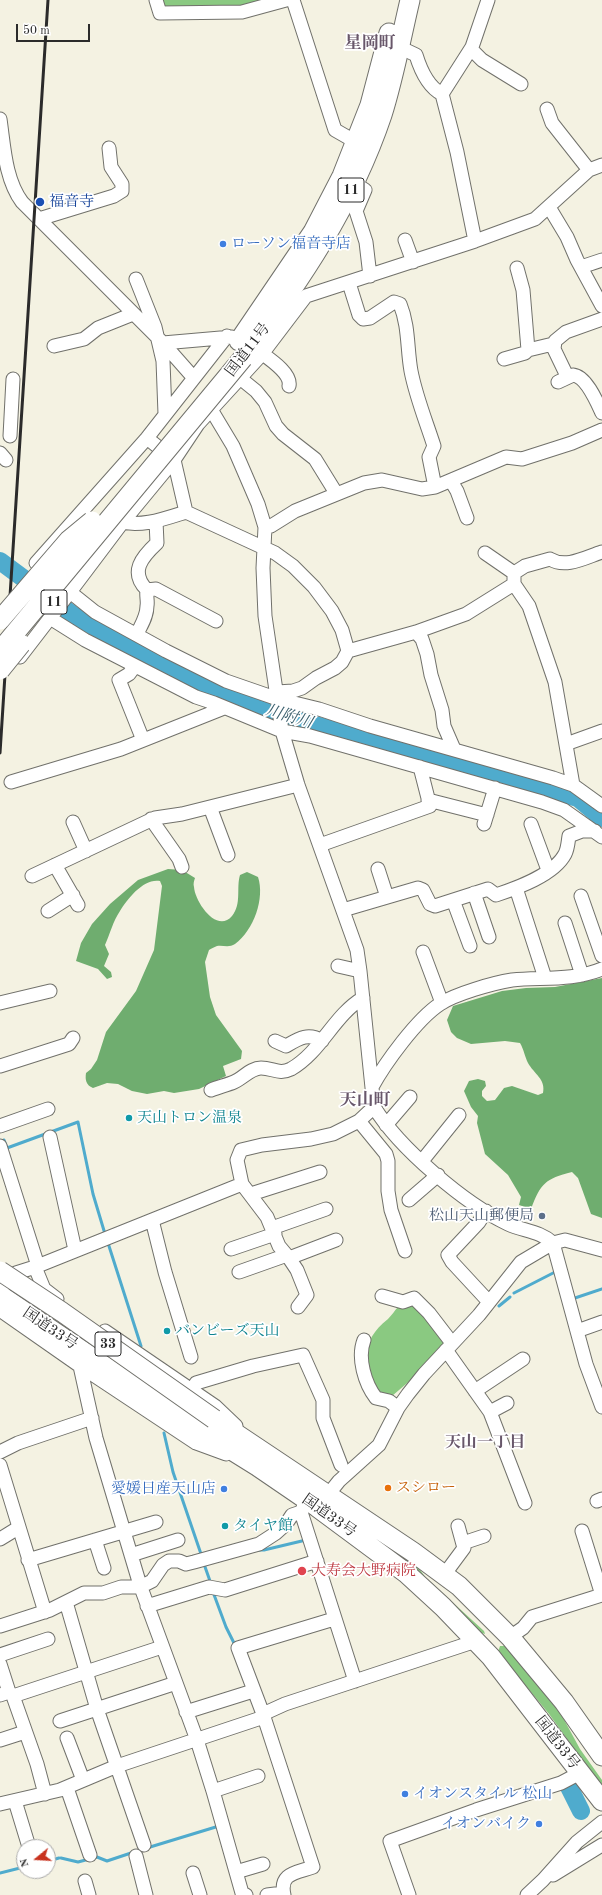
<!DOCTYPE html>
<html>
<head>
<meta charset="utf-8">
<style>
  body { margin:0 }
  #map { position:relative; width:602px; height:1895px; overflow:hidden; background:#f4f2e2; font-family:"Old Standard TT",serif }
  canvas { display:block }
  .north { position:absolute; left:16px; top:1839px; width:40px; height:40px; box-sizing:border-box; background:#fff; border:1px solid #aaa; border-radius:50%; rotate:252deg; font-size:11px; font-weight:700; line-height:16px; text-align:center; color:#2b2b2b }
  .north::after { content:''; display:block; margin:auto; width:14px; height:18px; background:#c8321e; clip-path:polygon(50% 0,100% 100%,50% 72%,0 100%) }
  .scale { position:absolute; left:16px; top:24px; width:74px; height:18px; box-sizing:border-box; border:2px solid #2b2b2b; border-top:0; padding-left:5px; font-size:12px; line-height:14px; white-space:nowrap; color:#2b2b2b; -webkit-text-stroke:3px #fff; paint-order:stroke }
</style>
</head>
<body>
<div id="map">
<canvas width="602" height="1895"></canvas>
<div class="north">N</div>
<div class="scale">50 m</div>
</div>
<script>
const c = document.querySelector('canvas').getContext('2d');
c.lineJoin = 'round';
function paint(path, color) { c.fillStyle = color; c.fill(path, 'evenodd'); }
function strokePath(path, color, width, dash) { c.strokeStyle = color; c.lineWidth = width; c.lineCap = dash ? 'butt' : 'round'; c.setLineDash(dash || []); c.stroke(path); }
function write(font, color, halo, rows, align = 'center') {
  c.font = font + ' "Old Standard TT","Noto Serif JP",serif'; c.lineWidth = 3.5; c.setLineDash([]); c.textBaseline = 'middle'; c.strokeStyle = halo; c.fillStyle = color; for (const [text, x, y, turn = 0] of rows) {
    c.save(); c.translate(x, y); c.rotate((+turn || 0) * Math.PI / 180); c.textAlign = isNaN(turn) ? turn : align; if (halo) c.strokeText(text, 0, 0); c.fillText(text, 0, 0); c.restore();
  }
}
const green = new Path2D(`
  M 161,0 L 272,0 L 248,6 L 164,7 Z
  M 413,1302 L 446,1345 L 419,1373 L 392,1396 L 380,1394 C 363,1364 359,1342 388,1319 C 392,1315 395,1310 398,1307 C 402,1305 409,1304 413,1302 Z
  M 365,1529 L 418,1567 L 426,1578 L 484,1631 L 485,1634 L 479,1632 L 364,1531 Z
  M 500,1646 L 505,1646 L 561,1714 L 580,1749 L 602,1780 L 602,1787 L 549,1714 L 498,1652 Z`);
const forest = new Path2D(`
  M 168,869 L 182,870 L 195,878 C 194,881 193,884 194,887 C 195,902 217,934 232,916 C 242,904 236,888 240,875 L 247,872 L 258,877 C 265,898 254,930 235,944 C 229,948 223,945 217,946 C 214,947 211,949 209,950 L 205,962 L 210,997 L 216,1015 L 242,1051 L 241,1059 L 223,1066 L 226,1076 L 199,1089 L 174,1093 L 164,1091 L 147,1094 L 132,1091 L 118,1084 L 107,1083 L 93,1088 C 86,1085 85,1080 86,1073 L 91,1069 L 97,1060 L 106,1032 L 136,991 L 154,950 L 162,886 L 160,881 C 144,878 128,898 120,911 C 113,921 110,934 105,945 L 109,954 L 104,966 L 111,972 L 112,977 L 107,979 L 98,969 L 76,961 L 81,943 L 92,924 L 110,904 L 138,880 Z
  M 602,978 L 602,1218 L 591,1214 L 578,1178 L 572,1172 C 545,1179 541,1183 531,1209 L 519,1205 L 521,1197 L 508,1175 L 485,1154 L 477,1123 L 478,1116 L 471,1107 L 464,1091 L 469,1081 L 478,1079 L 485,1081 L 486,1086 L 482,1091 L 482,1096 L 487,1101 L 495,1100 L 504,1088 L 512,1086 L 538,1095 L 543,1093 C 546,1079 534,1074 528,1063 C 525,1057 524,1050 520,1043 L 505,1041 L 471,1044 L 457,1038 L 451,1032 L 447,1020 L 453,1006 L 502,991 L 526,988 L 555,987 Z`);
const stream = new Path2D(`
  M 4,1140 L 7,1148 L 78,1122 L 93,1194 L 105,1234
  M 108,1243 L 141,1346
  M 514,1293 L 557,1271
  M 572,1299 L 602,1289
  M 499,1306 L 510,1297
  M 164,1433 L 173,1472 L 201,1554
  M 259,1550 L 264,1550 L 306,1540
  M 204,1564 L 210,1581
  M 213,1592 L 226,1627 L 235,1645
  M 137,1851 L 219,1826
  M 61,1858 L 78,1862 L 97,1857 L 107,1861 L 134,1852
  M 48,1861 L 59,1858
  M 0,1873 L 24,1867`);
const river = new Path2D(`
  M 0,561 L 73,615 L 184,677 L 272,713 L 578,798 L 602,818
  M 567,1783 L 581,1811`);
const minor = new Path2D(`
  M 156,0 L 160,13 L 242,12 L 286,0
  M 293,0 L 335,130 L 356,142
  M 399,47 L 416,55 C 420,68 428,87 442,94
  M 471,49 L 482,60 L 521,84
  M 547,109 L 552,123 L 589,170
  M 0,119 C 4,146 5,179 22,202 L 163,343 L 232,337
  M 348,179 L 365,190 L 356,211 L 366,242 L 370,276
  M 549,207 L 567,237 L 577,260 L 602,306
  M 39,219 L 114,196 L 122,191 L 122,184 L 111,167 L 109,148
  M 405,240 L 413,262
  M 475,241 L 457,152 L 442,94 L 472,47 L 488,0
  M 581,267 L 602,260
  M 517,268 L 523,290 L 528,350
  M 136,279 L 155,327 L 163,361 L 165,414
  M 349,283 L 359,315 L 363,319 L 370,318 L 394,302 L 400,304 C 409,326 407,349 411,371 C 416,397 426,421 434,446 L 429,457 L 435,487
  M 227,336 L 147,438 L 36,563 L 70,592 L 122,523 L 174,460 L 198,424 L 262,354 L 306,296 L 475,241 L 535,219 L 589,170 L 602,165
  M 163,343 L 193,377
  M 54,346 L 84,339 L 98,328 L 133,314
  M 256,349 C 266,357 292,372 289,386
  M 504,359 L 525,353 L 528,350 L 553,344
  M 567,376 L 554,349 L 555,341 L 566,332 L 602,319
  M 240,378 L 256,391 L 265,402 L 276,426 L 283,434 L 315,459 L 336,493
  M 558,382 L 573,375 C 586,376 597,402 602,413
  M 212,411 L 233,446 L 258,504 L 265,527 L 263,568 L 265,616 L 282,731 L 298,785 L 357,950 L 360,971 L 374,1107 C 399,1148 465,1204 508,1224 C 523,1231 540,1231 553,1243 L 586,1364 L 602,1407
  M 10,436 L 13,379
  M 147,438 L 174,460 L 186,512 L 275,553 L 293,566 L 314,587 L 332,611 L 342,630 L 348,651 L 342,662 L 335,668 L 316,678 L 302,688 L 293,691 L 277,692
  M 0,453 L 6,460
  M 451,481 L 457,491 L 467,518
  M 117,521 C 140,528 164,519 186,512
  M 265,527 L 271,526 L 295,511 L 364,483 L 382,480 L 422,489 L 435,487 L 506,457 L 522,459 L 572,443 L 602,430
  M 485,553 L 514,573
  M 514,584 L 529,606 L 555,682 L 573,785
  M 147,590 C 129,572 142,557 157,543 L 156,521
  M 50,618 L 85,640 L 196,697 L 214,703 L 282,731 L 310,736 L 542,802 L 564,810 L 602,837
  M 416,632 L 422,639 L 427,654 L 431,675 L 442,710 L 444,726 L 454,749
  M 137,634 C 141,625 147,617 147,606 C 148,601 146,596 147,590 L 156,589 L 216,621
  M 348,651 L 416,632 L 466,614 L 514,584 L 514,573 L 525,566 L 550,559 C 566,569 586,557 602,552
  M 20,657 L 70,592 L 95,612 L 166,651 L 226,681 L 278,699 L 319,709 L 370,726 L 553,778 L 573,785 L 602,806
  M 135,666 L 129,674 L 119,680 L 143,740
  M 566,744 L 602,731
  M 11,782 L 121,749 L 224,708
  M 428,800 L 487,815
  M 210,807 L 228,855
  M 151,819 L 179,859 L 182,867
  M 73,822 L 86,851
  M 484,824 L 495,788
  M 531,824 L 548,870
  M 320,845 L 430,806 L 420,767
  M 55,865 L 78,905
  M 378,869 L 387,897
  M 32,876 L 155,818 L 182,814 L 298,785
  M 516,888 L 545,978
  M 474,893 L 489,937
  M 581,896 L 602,956
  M 453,900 L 470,946
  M 343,910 L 418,888 L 423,890 L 430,904 L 435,906 L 488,889 L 496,895 C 517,888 554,875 565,854 C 568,848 568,842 569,836 L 582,831 L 595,831
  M 48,911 L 73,895
  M 565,923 L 582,975
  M 423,952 L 442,1003
  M 338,966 L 360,971
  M 0,1003 L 50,991
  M 275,1041 L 286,1046 C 298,1039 308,1032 322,1041
  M 0,1066 L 69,1044 L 73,1038
  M 372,1087 C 385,1063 417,1019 440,1004 C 455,994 493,983 512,980 C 542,977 573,981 602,969
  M 211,1090 C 218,1087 227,1085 234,1082 C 243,1078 251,1068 261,1068 C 273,1068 279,1075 291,1069 C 321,1052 334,1015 363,998
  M 359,1121 L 386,1154 L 388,1161 L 388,1191 L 391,1210 L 405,1251
  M 386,1125 L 410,1097
  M 0,1126 L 48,1109
  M 50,1137 L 75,1250
  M 0,1146 L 38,1266
  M 422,1161 L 459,1115
  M 242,1184 L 267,1217 L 279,1246 L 289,1258 L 297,1270 L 307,1295 L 298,1307
  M 251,1194 L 320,1172
  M 409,1200 L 438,1175
  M 486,1211 L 479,1222 L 448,1255 L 452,1262 L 489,1302
  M 152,1220 L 165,1272 L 191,1357
  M 272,1228 L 326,1209
  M 231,1249 L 275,1234
  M 289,1258 L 336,1240
  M 35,1267 L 242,1184 L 237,1160 L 241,1150 L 262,1145 L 311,1139 L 333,1134 L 359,1121 L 374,1107
  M 239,1272 L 287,1255
  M 0,1289 L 16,1273 L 35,1267 L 44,1289 L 57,1299
  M 382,1296 L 403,1302 L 414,1298 L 429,1313 L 452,1343
  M 0,1310 L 80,1366 L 196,1443 L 226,1454
  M 105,1331 L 215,1406 L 236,1426
  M 577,1331 L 602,1322
  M 364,1340 C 357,1358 365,1384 376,1398 L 389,1401 L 398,1408
  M 446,1350 L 490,1412 L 525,1503
  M 80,1366 L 96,1438 L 140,1585 L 197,1740 L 213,1791 L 242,1893 L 246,1895
  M 196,1383 L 253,1366 L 303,1355 L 323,1400 L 323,1418 L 341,1465
  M 475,1391 L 523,1359
  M 490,1412 L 507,1403
  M 0,1452 L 18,1443 L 92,1418
  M 0,1465 L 45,1612
  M 323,1501 L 339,1481 L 379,1445 L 398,1408 L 408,1394 L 424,1374 L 479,1315 L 521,1262 L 553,1243 L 565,1240 L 602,1250
  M 597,1501 L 602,1499
  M 301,1512 L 355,1681
  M 582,1531 L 602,1595
  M 0,1539 L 18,1528
  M 95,1540 L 104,1568
  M 463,1543 L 484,1536
  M 131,1555 L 178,1540
  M 28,1560 L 156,1522
  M 444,1575 L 464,1548 L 458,1526
  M 66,1602 L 97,1709 L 144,1845
  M 147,1606 L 209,1587 L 225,1590 L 317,1561
  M 0,1626 L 50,1610 L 84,1593 L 103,1593 L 121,1587 L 136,1587 L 146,1584 L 152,1581 L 163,1565 L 169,1561 L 179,1561 L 186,1564 L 194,1562 L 259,1544 L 276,1533 L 286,1524 L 292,1515 L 301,1512 L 307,1500
  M 510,1637 L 523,1628 L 532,1617 L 602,1595
  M 0,1655 L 48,1639
  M 0,1664 L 9,1692
  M 0,1695 L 9,1692 L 13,1696 L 162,1647
  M 13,1696 L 37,1764 L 45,1794
  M 186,1712 L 253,1691
  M 263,1714 L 238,1648 L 334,1619
  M 60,1721 L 176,1683
  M 67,1738 L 83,1780
  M 0,1740 L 25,1732
  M 67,1788 L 90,1855
  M 213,1791 L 258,1776
  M 15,1801 L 29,1847
  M 0,1804 L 60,1790 L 117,1766 L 264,1717
  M 136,1856 L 146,1895
  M 236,1872 L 263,1864
  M 193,1873 L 200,1895
  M 553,1875 L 602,1845
  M 85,1881 L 89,1895
  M 267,1895 L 275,1894 L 282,1895
  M 284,1895 C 279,1873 296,1873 313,1867 L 263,1714 L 285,1704 L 476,1641
  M 409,1895 L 390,1841 L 476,1810 L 561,1783 L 580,1773
  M 527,1895 L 543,1880 L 577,1842 L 602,1822`);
const highway = new Path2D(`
  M 239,341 L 313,232 L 342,176 L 370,105 L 389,33
  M 243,358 C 300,281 351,207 382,115 C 394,77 401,38 410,0
  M 0,1295 L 204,1433 L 257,1466 L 317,1507 L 406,1573 L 443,1607 L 491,1657 L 602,1801
  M 214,1419 L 413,1552 L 459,1586 L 510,1637 L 564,1702 L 602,1756`);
const rail = new Path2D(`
  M 0,753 L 48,0`);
const highwayBridge = new Path2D(`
  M 0,620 L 69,540 L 92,521
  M 0,651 L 243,358
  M 0,670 L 21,644
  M 0,1271 L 62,1312 L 214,1419`);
const markers = [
  [40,202,5,"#1a4fb4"],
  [223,244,4,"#3f7fe0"],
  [129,1118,4,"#0f9aa8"],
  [542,1216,4,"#5c6f8a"],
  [167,1331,4,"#0f9aa8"],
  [388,1488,4,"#e8710a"],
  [224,1489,4,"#3f7fe0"],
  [225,1526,4,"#0f9aa8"],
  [302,1571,5,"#e0444e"],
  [405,1794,4,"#3f7fe0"],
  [539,1824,4,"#3f7fe0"]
];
const shields = [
  [351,190,26],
  [54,602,26],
  [108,1344,26]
];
const shieldNames = [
  ["11",351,190],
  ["11",54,602],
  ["33",108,1344]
];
const transitNames = [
  ["福音寺",49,202]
];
const shopNames = [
  ["ローソン福音寺店",231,244],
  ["愛媛日産天山店",216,1489,"right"],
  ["イオンスタイル 松山",413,1794],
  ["イオンバイク",531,1824,"right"]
];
const streetNames = [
  ["国道11号",248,350,-53],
  ["国道33号",50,1329,34],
  ["国道33号",329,1516,35],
  ["国道33号",557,1743,52]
];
const cultureNames = [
  ["天山トロン温泉",137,1118],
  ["バンビーズ天山",175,1331],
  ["タイヤ館",233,1526]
];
const serviceNames = [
  ["松山天山郵便局",534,1216]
];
const foodNames = [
  ["スシロー",396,1488]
];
const healthNames = [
  ["大寿会大野病院",311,1571]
];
const waterNames = [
  ["川附川",289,717,17]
];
const neighbourhoodNames = [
  ["天山一丁目",485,1443]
];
const quarterNames = [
  ["星岡町",370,44],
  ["天山町",365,1101]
];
paint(green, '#8ac981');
paint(forest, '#6fad6f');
strokePath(stream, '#4fabcd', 3);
strokePath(river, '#4fabcd', 18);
strokePath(minor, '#71716b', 15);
strokePath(highway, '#71716b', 21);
strokePath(minor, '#fff', 13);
strokePath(highway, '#fff', 19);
strokePath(rail, '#2b2b2b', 3);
strokePath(highwayBridge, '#71716b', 21, []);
strokePath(highwayBridge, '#fff', 19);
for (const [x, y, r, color] of markers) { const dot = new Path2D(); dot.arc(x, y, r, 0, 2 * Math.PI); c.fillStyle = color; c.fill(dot); strokePath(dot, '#fff', 1.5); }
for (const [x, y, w] of shields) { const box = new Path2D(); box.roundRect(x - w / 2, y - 12, w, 24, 3); c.fillStyle = '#fff'; c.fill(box); strokePath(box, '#2b2b2b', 1); }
write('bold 14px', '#2b2b2b', null, shieldNames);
write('15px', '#164399', '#fff', transitNames, 'left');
write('15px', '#366cbe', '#fff', shopNames, 'left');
write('15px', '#2b2b2b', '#fff', streetNames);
write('15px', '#0d838f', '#fff', cultureNames, 'left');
write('15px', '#4e5e75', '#fff', serviceNames, 'right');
write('15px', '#c56008', '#fff', foodNames, 'left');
write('15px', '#be3a42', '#fff', healthNames, 'left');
write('italic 16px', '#395e6c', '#fff', waterNames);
write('bold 16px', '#68576a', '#fff', neighbourhoodNames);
write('bold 17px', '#68576a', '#fff', quarterNames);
</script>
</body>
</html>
